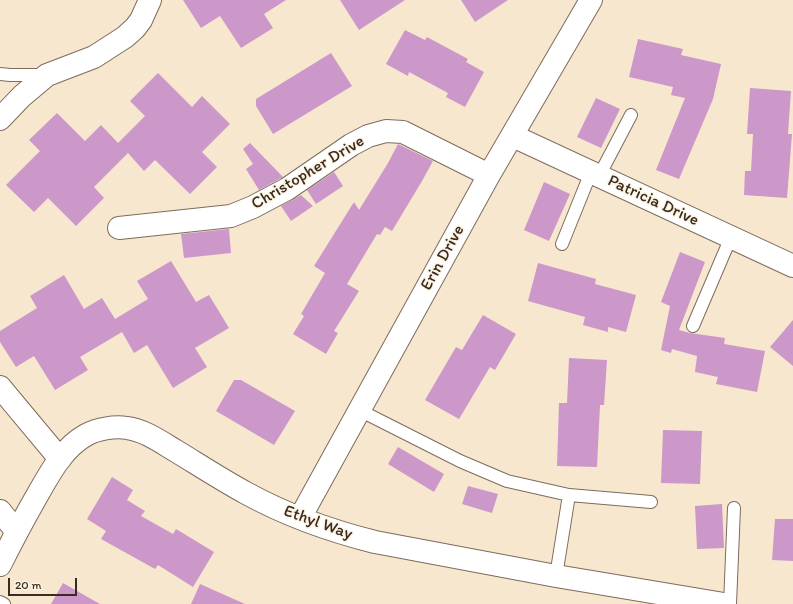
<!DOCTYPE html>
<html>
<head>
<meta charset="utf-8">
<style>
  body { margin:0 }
  #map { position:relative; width:793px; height:604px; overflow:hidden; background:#f7e7cf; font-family:Itim,sans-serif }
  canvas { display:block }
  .scale { position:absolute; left:8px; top:578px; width:69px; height:18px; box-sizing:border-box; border:2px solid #3b2a1e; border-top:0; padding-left:5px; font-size:12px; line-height:14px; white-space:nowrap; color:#3b2a1e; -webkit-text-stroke:3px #fcf5e5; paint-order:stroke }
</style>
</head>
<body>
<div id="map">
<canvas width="793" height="604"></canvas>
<div class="scale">20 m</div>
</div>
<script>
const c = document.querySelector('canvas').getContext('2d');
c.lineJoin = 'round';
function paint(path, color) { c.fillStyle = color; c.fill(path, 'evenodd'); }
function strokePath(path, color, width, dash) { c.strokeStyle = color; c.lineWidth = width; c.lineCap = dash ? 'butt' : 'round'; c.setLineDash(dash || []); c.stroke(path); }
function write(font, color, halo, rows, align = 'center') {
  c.font = font + ' Itim,sans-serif'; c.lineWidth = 3; c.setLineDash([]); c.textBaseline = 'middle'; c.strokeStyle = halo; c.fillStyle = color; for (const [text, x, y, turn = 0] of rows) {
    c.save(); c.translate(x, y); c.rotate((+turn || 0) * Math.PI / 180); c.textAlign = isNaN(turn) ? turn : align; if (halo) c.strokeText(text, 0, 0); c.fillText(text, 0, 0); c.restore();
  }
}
const building = new Path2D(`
  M 183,0 L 286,0 L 264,14 L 273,28 L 241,48 L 220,16 L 201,28 Z
  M 340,0 L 405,0 L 359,30 Z
  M 461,0 L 508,0 L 475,22 Z
  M 405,30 L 425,40 L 427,37 L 468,59 L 466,62 L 484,72 L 465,107 L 446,97 L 448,93 L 409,72 L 408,76 L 386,64 Z
  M 638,39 L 683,49 L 681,55 L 721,64 L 713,99 L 679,179 L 656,170 L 685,98 L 671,95 L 673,87 L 629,77 Z
  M 331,53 L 352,86 L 273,134 L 256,106 L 256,99 Z
  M 158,73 L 192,107 L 202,96 L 230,124 L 202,152 L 217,167 L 190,194 L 155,160 L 144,171 L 128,153 L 94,187 L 104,198 L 76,226 L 48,198 L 34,212 L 6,185 L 40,151 L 29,140 L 57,113 L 85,141 L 101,125 L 118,143 L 145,116 L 130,101 Z
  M 750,88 L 791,91 L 788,134 L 792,134 L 787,198 L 744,195 L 745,171 L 751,171 L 753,134 L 747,134 Z
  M 596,98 L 620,109 L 601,148 L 577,137 Z
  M 250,143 L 283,177 L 259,190 L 246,169 L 253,164 L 243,149 Z
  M 398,144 L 433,161 L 422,181 L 392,231 L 385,227 L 380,235 L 377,234 L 347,284 L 359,291 L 334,331 L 338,333 L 326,354 L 293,334 L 304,316 L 301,314 L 325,273 L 314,266 L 354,202 L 359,210 L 388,163 Z
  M 334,172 L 343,186 L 316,204 L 307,190 Z
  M 544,182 L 570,194 L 549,241 L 524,230 Z
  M 301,195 L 313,206 L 291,221 L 281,206 Z
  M 229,229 L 231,253 L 184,258 L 181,234 Z
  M 680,252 L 705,262 L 679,330 L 690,333 L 725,338 L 724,344 L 765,351 L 757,392 L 716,384 L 718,377 L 695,372 L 697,356 L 672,349 L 671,353 L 661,350 L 670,306 L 661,302 Z
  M 171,261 L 196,302 L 209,295 L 229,328 L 195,348 L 207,367 L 173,388 L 147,345 L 134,353 L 122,332 L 80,357 L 88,370 L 55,390 L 34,356 L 16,367 L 0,342 L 0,331 L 37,308 L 30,296 L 64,275 L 84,309 L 102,298 L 115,319 L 148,299 L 137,281 Z
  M 538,263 L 596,279 L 595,284 L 636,295 L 626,332 L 608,327 L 608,332 L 583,325 L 585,317 L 528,301 Z
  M 483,315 L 516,334 L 495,370 L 490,367 L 459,419 L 425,400 L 456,347 L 462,350 Z
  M 793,320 L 793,366 L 770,347 Z
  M 569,358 L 607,360 L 604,405 L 600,405 L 597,467 L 557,466 L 559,403 L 567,403 Z
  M 234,380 L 241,380 L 295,411 L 274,445 L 216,411 Z
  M 663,430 L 702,431 L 700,484 L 661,483 Z
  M 398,447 L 444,474 L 434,492 L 388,464 Z
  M 112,477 L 133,490 L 127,500 L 145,511 L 141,516 L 173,534 L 176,529 L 214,552 L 193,587 L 158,565 L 155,569 L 101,539 L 106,531 L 87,519 Z
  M 468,486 L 498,494 L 492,513 L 462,504 Z
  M 722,504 L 724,548 L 697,549 L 695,506 Z
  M 775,519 L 793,519 L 793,561 L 772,560 Z
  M 63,583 L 100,604 L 51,604 Z
  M 200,584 L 245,604 L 191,604 Z`);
const service = new Path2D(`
  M 0,74 L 10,75 L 47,75
  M 599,176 L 631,115
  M 562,244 L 591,172
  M 693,326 L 731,237
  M 359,410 L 460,461 L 507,481 L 569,495
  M 556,576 L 569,495 L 651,502
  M 0,602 L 4,604
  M 730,604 L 734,508`);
const minor = new Path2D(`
  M 0,119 L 22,96 L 47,75 L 94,57 L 125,37 L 135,28 L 141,20 L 150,0
  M 513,136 L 793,266
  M 119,228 L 231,216 L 253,207 L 287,189 L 351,145 L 368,136 L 386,131 L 403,132 L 489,175
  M 0,387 L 60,459
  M 0,511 L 17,532
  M 300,518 L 489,175 L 591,0
  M 0,565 C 11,543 22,522 34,501 C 48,477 61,449 86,435 C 97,429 114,426 127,428 C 144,430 161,442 176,451 C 199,465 222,480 246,493 C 286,515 331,531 375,542 L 556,576 L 724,604`);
const streetNames = [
  ["Christopher Drive",308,173,-31],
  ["Patricia Drive",653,201,25],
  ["Erin Drive",443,258,-61],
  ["Ethyl Way",318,523,20]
];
paint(building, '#cc98c9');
strokePath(service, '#7d6c5c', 14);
strokePath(minor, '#7d6c5c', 24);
strokePath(service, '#fff', 12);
strokePath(minor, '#fff', 22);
write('17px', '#3b2a1e', '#fcf5e5', streetNames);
</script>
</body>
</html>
